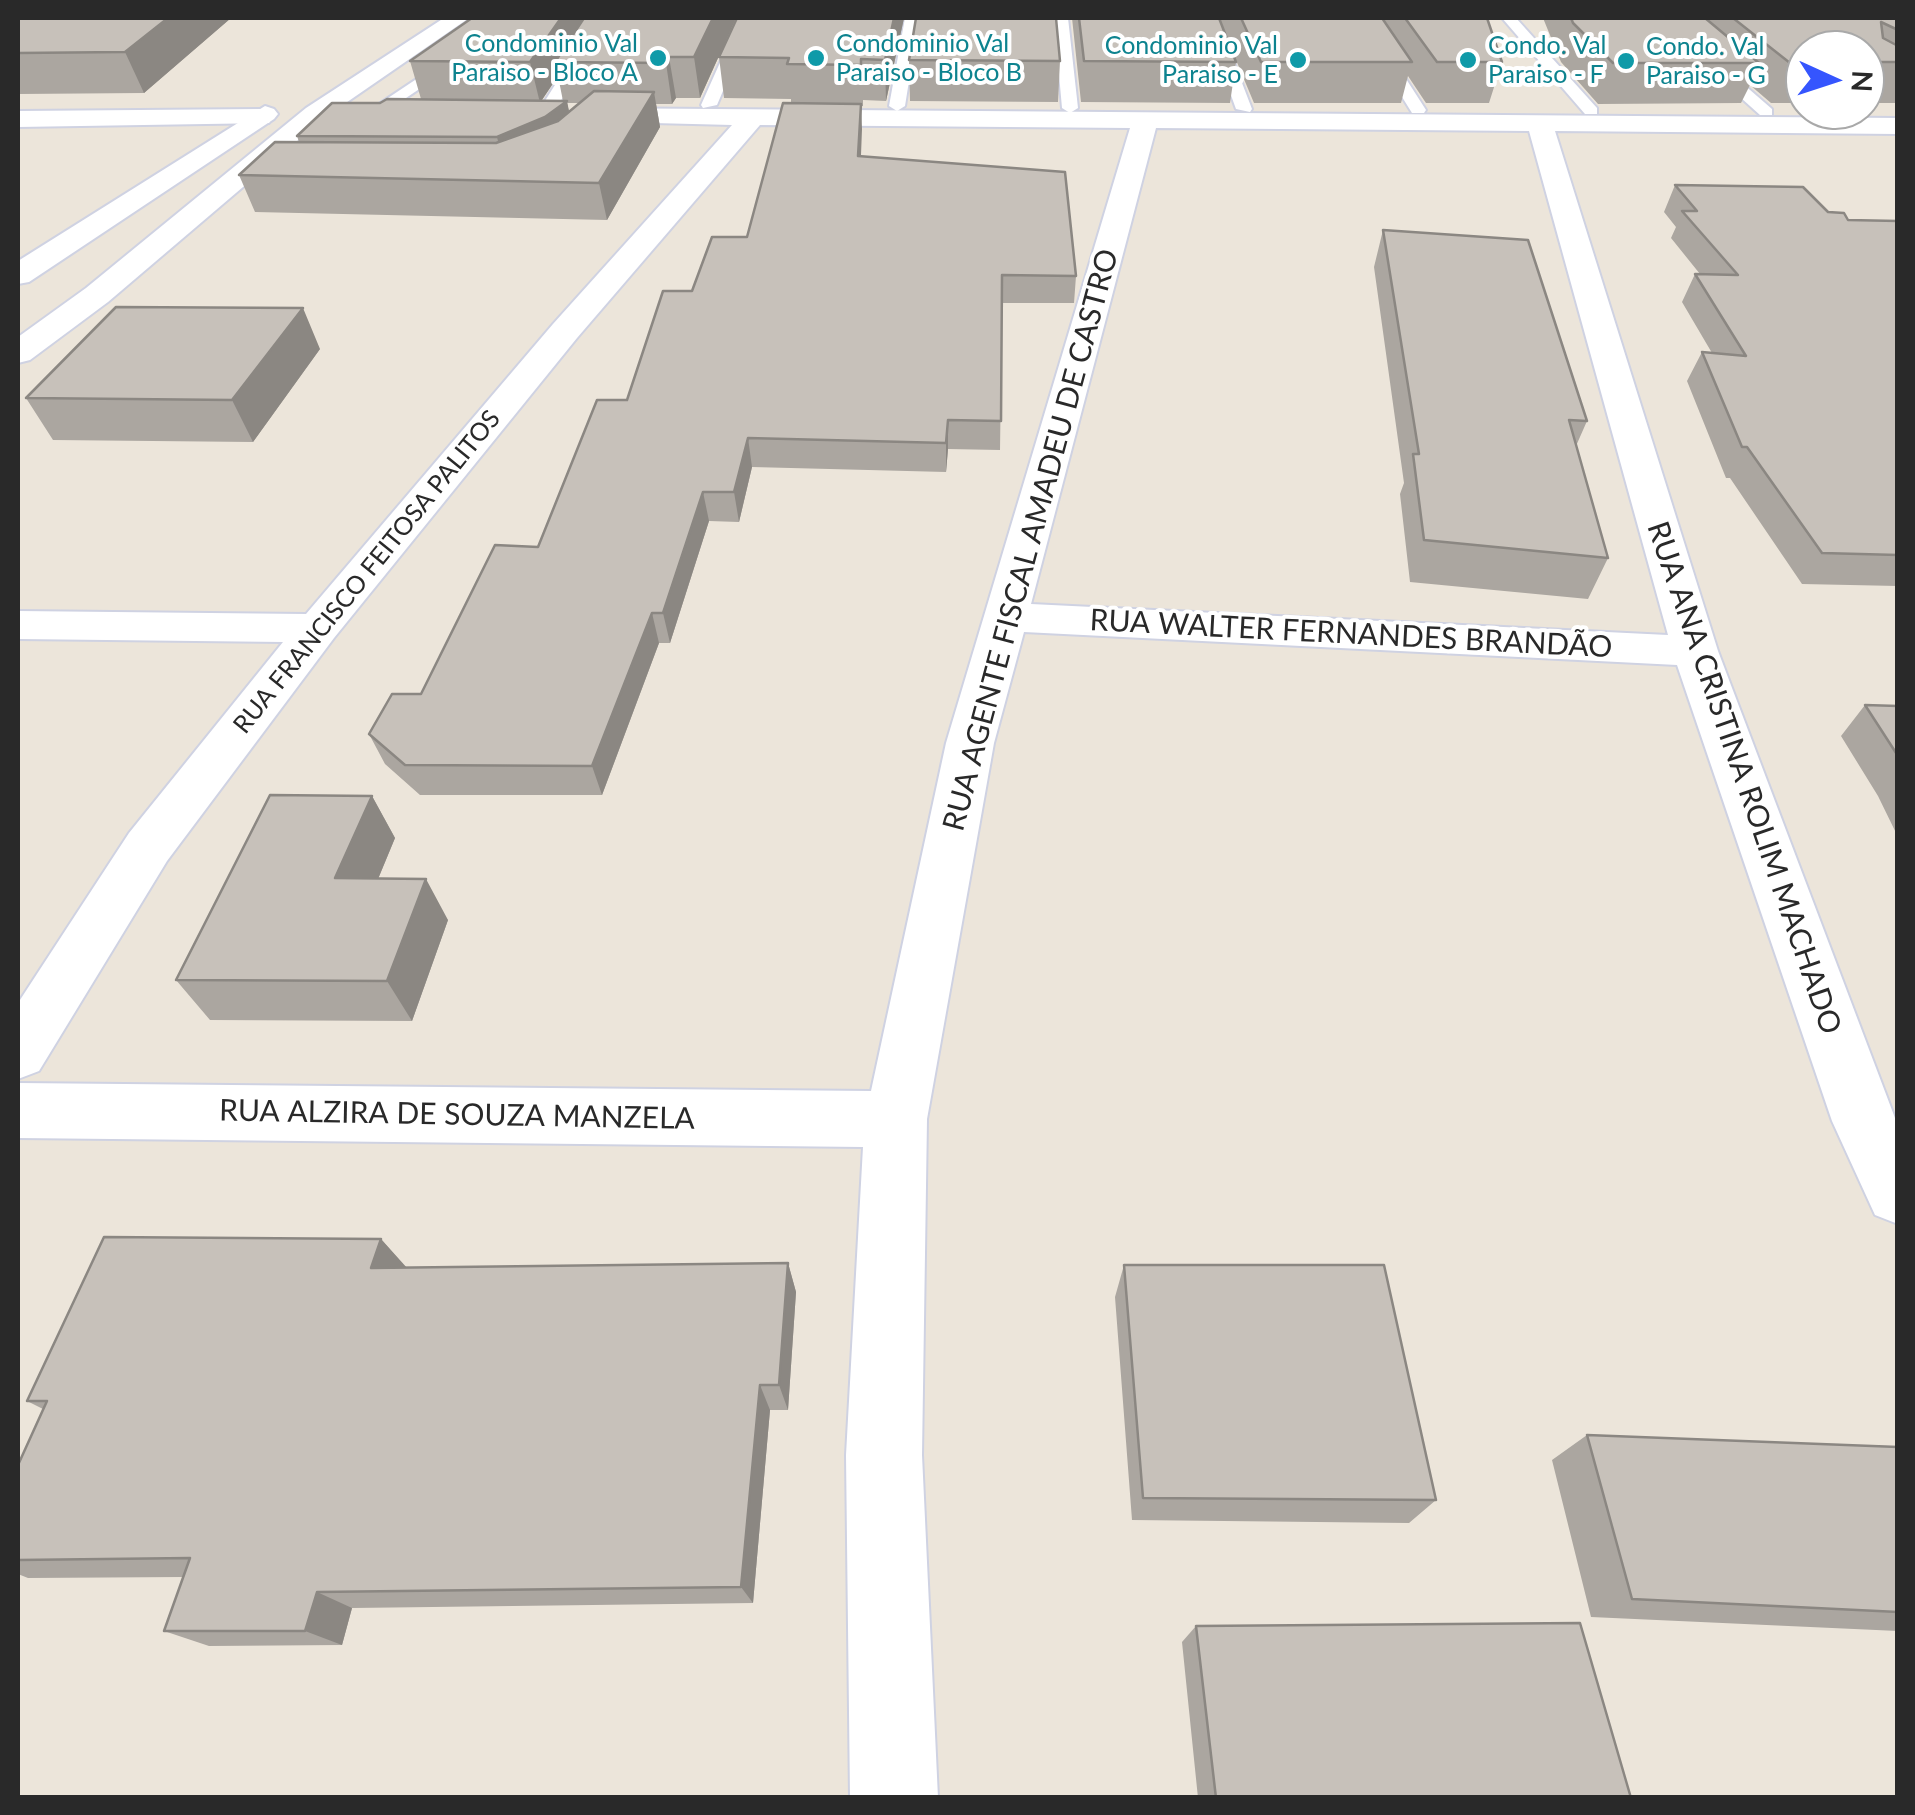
<!DOCTYPE html>
<html>
<head>
<meta charset="utf-8">
<style>
  body { margin:0 }
  #map { position:relative; width:1915px; height:1815px; overflow:hidden; background:#ece5da; font-family:Lato,sans-serif }
  canvas { display:block }
  .frame { position:absolute; inset:0; border:20px solid #292929; pointer-events:none }
  .north { position:absolute; left:1785px; top:30px; width:100px; height:100px; box-sizing:border-box; background:#fff; border:2px solid #a9a9a9; border-radius:50%; rotate:93deg; font-size:28px; font-weight:700; line-height:40px; text-align:center; color:#292929 }
  .north::after { content:''; display:block; margin:auto; width:35px; height:45px; background:#3555fe; clip-path:polygon(50% 0,100% 100%,50% 72%,0 100%) }
</style>
</head>
<body>
<div id="map">
<canvas width="1915" height="1815"></canvas>
<div class="frame"></div>
<div class="north">N</div>
</div>
<script>
const c = document.querySelector('canvas').getContext('2d');
c.lineJoin = 'round';
function strokePath(path, color, width, dash) { c.strokeStyle = color; c.lineWidth = width; c.lineCap = dash ? 'butt' : 'round'; c.setLineDash(dash || []); c.stroke(path); }
function paint(path, color) { c.fillStyle = color; c.fill(path, 'evenodd'); }
function write(font, color, halo, rows, align = 'center') {
  c.font = font + ' Lato,sans-serif'; c.lineWidth = 8; c.setLineDash([]); c.textBaseline = 'middle'; c.strokeStyle = halo; c.fillStyle = color; for (const [text, x, y, turn = 0] of rows) {
    c.save(); c.translate(x, y); c.rotate((+turn || 0) * Math.PI / 180); c.textAlign = isNaN(turn) ? turn : align; if (halo) c.strokeText(text, 0, 0); c.fillText(text, 0, 0); c.restore();
  }
}
const lane = new Path2D(`
  M 508,18 L 524,18 L 378,117 L 364,114 Z
  M 597,18 L 611,18 L 557,107 L 545,107 L 543,104 Z
  M 740,18 L 754,18 L 717,105 L 703,108 L 701,105 Z
  M 905,18 L 919,18 L 905,106 L 897,111 L 889,106 Z
  M 1054,18 L 1068,18 L 1078,108 L 1070,113 L 1062,108 Z
  M 1203,18 L 1217,18 L 1252,109 L 1250,112 L 1236,109 Z
  M 1353,18 L 1367,18 L 1426,110 L 1424,113 L 1412,113 Z
  M 1502,18 L 1516,18 L 1597,108 L 1597,114 L 1585,114 Z
  M 1652,18 L 1667,18 L 1772,109 L 1772,115 L 1760,115 Z`);
const street = new Path2D(`
  M 583,108 L 1898,118 L 1898,134 L 1555,131 L 1718,651 L 1898,1126 L 1898,1224 L 1875,1215 L 1832,1121 L 1677,665 L 1024,632 L 994,743 L 927,1119 L 922,1455 L 938,1798 L 850,1798 L 846,1455 L 863,1147 L 18,1138 L 18,1083 L 871,1091 L 946,743 L 1130,128 L 760,125 L 577,338 L 334,638 L 167,861 L 39,1071 L 18,1079 L 18,1003 L 129,833 L 283,642 L 18,639 L 18,611 L 306,614 L 553,324 L 732,125 L 574,121 L 570,116 ZM 1156,128 L 1529,131 L 1668,635 L 1031,604 Z
  M 260,109 L 273,117 L 269,123 L 18,127 L 18,111 Z`);
const secondary = new Path2D(`
  M 444,18 L 469,18 L 324,118 L 108,302 L 30,360 L 18,363 L 18,337 L 86,288 L 306,108 Z
  M 265,106 L 274,109 L 278,114 L 274,119 L 29,282 L 18,284 L 18,261 Z`);
const wall = new Path2D(`
  M 18,18 L 231,18 L 144,93 L 18,94 Z
  M 736,18 L 700,98 L 676,98 L 672,104 L 656,104 L 660,127 L 607,220 L 255,212 L 239,175 L 299,142 L 297,136 L 380,103 L 421,99 L 410,61 ZM 558,76 L 563,101 L 541,101 ZM 567,103 L 579,103 L 569,112 Z
  M 737,18 L 904,18 L 886,101 L 863,100 L 863,106 L 861,106 L 861,156 L 1076,276 L 1074,303 L 1002,303 L 1000,450 L 948,449 L 946,472 L 752,467 L 739,522 L 709,521 L 670,643 L 659,643 L 602,795 L 420,795 L 385,764 L 369,734 L 421,694 L 538,547 L 692,291 L 747,237 L 791,104 L 791,99 L 724,98 L 719,57 Z
  M 1072,18 L 1487,18 L 1502,62 L 1489,103 L 1426,103 L 1408,76 L 1401,103 L 1254,103 L 1223,29 L 1236,62 L 1230,103 L 1081,102 Z
  M 1543,18 L 1898,18 L 1898,103 L 1865,103 L 1865,50 L 1805,50 L 1805,103 L 1771,103 L 1750,85 L 1741,103 L 1598,104 L 1561,62 Z
  M 909,60 L 1060,61 L 1058,102 L 910,101 Z
  M 1675,185 L 1828,212 L 1848,220 L 1898,221 L 1898,586 L 1802,584 L 1730,478 L 1726,478 L 1687,381 L 1702,352 L 1712,353 L 1682,302 L 1695,274 L 1700,274 L 1671,238 L 1676,227 L 1664,212 Z
  M 1383,230 L 1587,421 L 1576,446 L 1608,558 L 1588,599 L 1410,582 L 1400,494 L 1404,483 L 1374,267 Z
  M 320,349 L 253,442 L 53,440 L 26,398 Z
  M 1865,705 L 1898,706 L 1898,837 L 1878,796 L 1841,736 Z
  M 372,796 L 395,838 L 378,879 L 448,920 L 412,1021 L 210,1020 L 176,980 Z
  M 381,1239 L 406,1268 L 788,1263 L 796,1292 L 788,1410 L 770,1410 L 753,1603 L 352,1608 L 342,1645 L 209,1646 L 164,1631 L 183,1577 L 28,1578 L 18,1574 L 18,1465 L 43,1409 L 27,1401 Z
  M 1124,1265 L 1436,1500 L 1409,1523 L 1132,1520 L 1115,1297 Z
  M 1587,1435 L 1898,1447 L 1898,1631 L 1591,1617 L 1552,1460 Z
  M 1196,1626 L 1631,1798 L 1198,1798 L 1182,1642 Z`);
const shadedWall = new Path2D(`
  M 168,18 L 231,18 L 144,93 L 125,52 Z
  M 561,18 L 595,18 L 555,62 L 558,76 L 540,103 L 530,62 Z
  M 713,18 L 736,18 L 700,98 L 694,57 Z
  M 894,18 L 904,18 L 886,101 L 885,60 Z
  M 669,57 L 676,98 L 672,104 L 666,63 Z
  M 654,92 L 660,127 L 607,220 L 599,183 Z
  M 567,101 L 572,126 L 503,162 L 497,137 Z
  M 861,104 L 862,129 L 860,181 L 858,156 Z
  M 303,308 L 320,349 L 253,442 L 232,400 Z
  M 948,420 L 948,449 L 946,472 L 946,443 Z
  M 748,438 L 752,467 L 739,522 L 734,492 Z
  M 703,492 L 709,521 L 670,643 L 663,613 Z
  M 652,613 L 659,643 L 602,795 L 592,766 Z
  M 372,796 L 395,838 L 361,920 L 335,878 Z
  M 426,879 L 448,920 L 412,1021 L 387,981 Z
  M 381,1239 L 408,1269 L 371,1268 Z
  M 788,1263 L 796,1292 L 788,1410 L 779,1385 Z
  M 760,1385 L 770,1410 L 753,1603 L 741,1587 Z
  M 317,1592 L 352,1608 L 342,1645 L 305,1631 Z`);
const building = new Path2D(`
  M 18,18 L 168,18 L 125,52 L 18,53 Z
  M 472,18 L 561,18 L 530,62 L 410,61 Z
  M 584,18 L 713,18 L 694,57 L 669,57 L 666,63 L 555,62 Z
  M 737,18 L 894,18 L 885,60 L 861,59 L 861,65 L 787,64 L 789,58 L 719,57 Z
  M 916,18 L 1056,18 L 1060,61 L 909,60 Z
  M 1079,18 L 1219,18 L 1236,62 L 1084,61 Z
  M 1241,18 L 1382,18 L 1412,62 L 1261,62 Z
  M 1405,18 L 1487,18 L 1502,62 L 1437,62 Z
  M 1571,18 L 1705,18 L 1759,63 L 1613,63 L 1573,23 Z
  M 1733,18 L 1898,18 L 1898,30 L 1881,22 L 1883,38 L 1898,46 L 1898,62 L 1865,62 L 1865,50 L 1805,50 L 1805,63 L 1790,63 Z
  M 594,91 L 654,92 L 599,183 L 239,175 L 275,142 L 496,143 L 558,121 Z
  M 387,99 L 567,101 L 545,117 L 497,137 L 297,136 L 332,103 L 380,103 Z
  M 783,103 L 861,104 L 858,156 L 1065,172 L 1076,276 L 1002,275 L 1001,421 L 948,420 L 946,443 L 748,438 L 734,492 L 703,492 L 663,613 L 652,613 L 592,766 L 405,765 L 369,734 L 392,694 L 421,694 L 495,545 L 538,547 L 597,400 L 627,400 L 663,291 L 692,291 L 712,237 L 747,237 Z
  M 1675,185 L 1803,187 L 1828,212 L 1844,213 L 1848,220 L 1898,221 L 1898,555 L 1822,553 L 1747,447 L 1742,447 L 1702,352 L 1746,356 L 1695,274 L 1738,275 L 1682,211 L 1697,211 Z
  M 1383,230 L 1528,240 L 1587,421 L 1569,420 L 1608,558 L 1424,540 L 1413,454 L 1419,454 Z
  M 116,307 L 303,308 L 232,400 L 26,398 Z
  M 1865,705 L 1898,706 L 1898,756 Z
  M 270,795 L 372,796 L 335,878 L 426,879 L 387,981 L 176,980 Z
  M 104,1237 L 381,1239 L 371,1268 L 788,1263 L 779,1385 L 760,1385 L 741,1587 L 317,1592 L 305,1631 L 164,1631 L 190,1558 L 18,1560 L 18,1465 L 47,1401 L 27,1401 Z
  M 1124,1265 L 1384,1265 L 1436,1500 L 1143,1498 Z
  M 1587,1435 L 1898,1447 L 1898,1612 L 1632,1599 Z
  M 1580,1623 L 1631,1798 L 1216,1798 L 1196,1626 Z`);
const markers = [
  [658,58,10,"#0f9aa8"],
  [816,58,10,"#0f9aa8"],
  [1298,60,10,"#0f9aa8"],
  [1468,60,10,"#0f9aa8"],
  [1626,61,10,"#0f9aa8"]
];
const farCulturenames = [
  ["Condominio Val",638,44,"right"],
  ["Paraiso - Bloco A",638,73,"right"],
  ["Condominio Val",836,44],
  ["Paraiso - Bloco B",836,73],
  ["Condominio Val",1278,46,"right"],
  ["Paraiso - E",1278,75,"right"],
  ["Condo. Val",1488,46],
  ["Paraiso - F",1488,75],
  ["Condo. Val",1646,47],
  ["Paraiso - G",1646,76]
];
const farStreetnames = [
  ["RUA FRANCISCO FEITOSA PALITOS",367,572,-51]
];
const streetNames = [
  ["RUA AGENTE FISCAL AMADEU DE CASTRO",1031,540,-75],
  ["RUA WALTER FERNANDES BRANDÃO",1351,634,3],
  ["RUA ANA CRISTINA ROLIM MACHADO",1744,778,71],
  ["RUA ALZIRA DE SOUZA MANZELA",457,1115,1]
];
strokePath(lane, '#cfd2e2', 4);
strokePath(street, '#cfd2e2', 4);
strokePath(secondary, '#cfd2e2', 4);
paint(lane, '#fff');
paint(street, '#fff');
paint(secondary, '#fff');
paint(wall, '#aba6a0');
paint(shadedWall, '#8b8782');
paint(building, '#c7c1ba');
strokePath(building, '#8b8782', 2.5);
for (const [x, y, r, color] of markers) { const dot = new Path2D(); dot.arc(x, y, r, 0, 2 * Math.PI); c.fillStyle = color; c.fill(dot); strokePath(dot, '#fff', 4); }
write('25px', '#0d838f', '#fff', farCulturenames, 'left');
write('25px', '#292929', '#fff', farStreetnames);
write('30px', '#292929', '#fff', streetNames);
</script>
</body>
</html>
